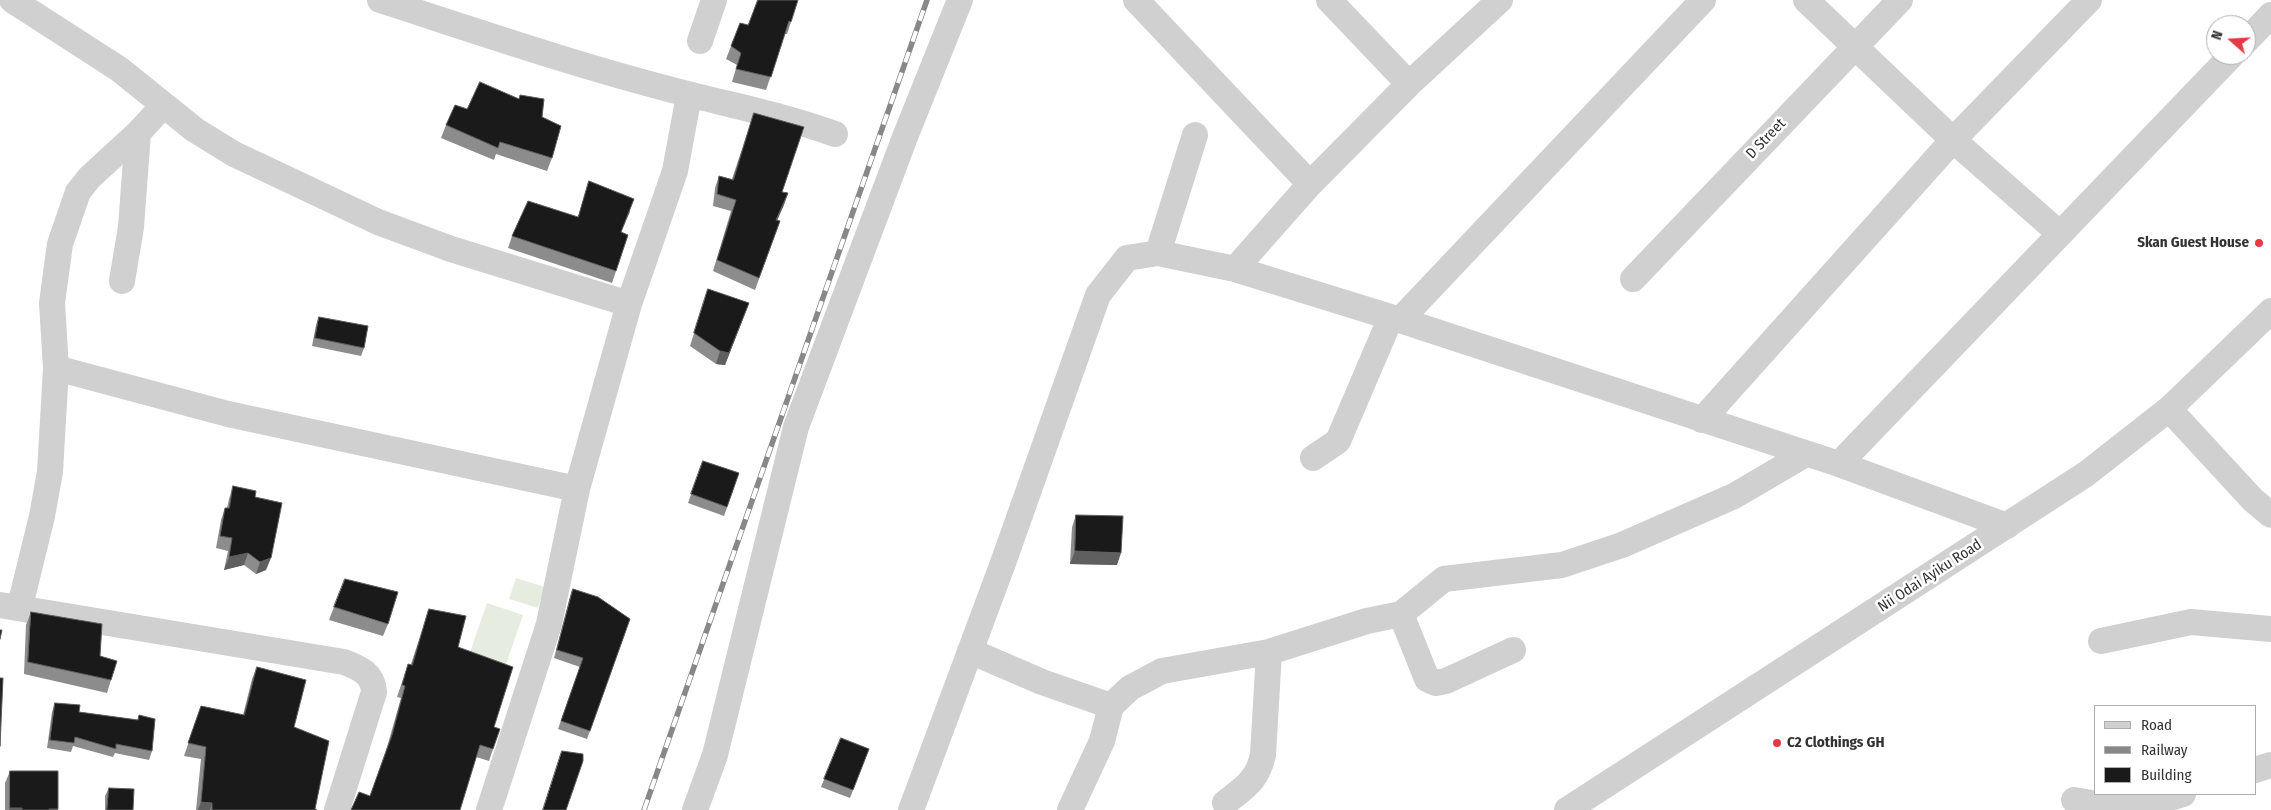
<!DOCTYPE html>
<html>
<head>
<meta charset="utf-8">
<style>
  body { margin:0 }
  #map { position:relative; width:2271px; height:810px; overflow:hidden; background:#fff; font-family:"Fira Sans Condensed",sans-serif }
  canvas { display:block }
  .legend { position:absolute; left:2094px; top:705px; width:162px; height:90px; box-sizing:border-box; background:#fff; border:1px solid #adadad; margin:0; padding:6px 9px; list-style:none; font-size:15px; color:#333 }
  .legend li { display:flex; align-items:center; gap:10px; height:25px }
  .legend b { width:25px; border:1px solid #adadad }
  .north { position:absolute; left:2206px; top:15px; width:50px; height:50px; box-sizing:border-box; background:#fff; border:1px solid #adadad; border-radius:50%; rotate:289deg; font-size:14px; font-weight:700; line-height:20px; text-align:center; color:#333 }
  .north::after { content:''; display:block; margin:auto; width:18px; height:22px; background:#e63946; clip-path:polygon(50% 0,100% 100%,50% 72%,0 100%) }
</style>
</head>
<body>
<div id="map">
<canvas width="2271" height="810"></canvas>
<ul class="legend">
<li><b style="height:6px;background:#d0d0d0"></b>Road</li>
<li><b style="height:6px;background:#888"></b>Railway</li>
<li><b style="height:14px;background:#1a1a1a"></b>Building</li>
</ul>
<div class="north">N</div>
</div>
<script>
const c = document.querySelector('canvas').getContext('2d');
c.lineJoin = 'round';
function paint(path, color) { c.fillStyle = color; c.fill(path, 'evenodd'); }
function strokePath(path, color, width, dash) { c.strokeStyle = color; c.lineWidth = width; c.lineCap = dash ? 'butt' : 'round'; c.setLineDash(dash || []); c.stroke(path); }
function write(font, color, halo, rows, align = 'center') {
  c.font = font + ' "Fira Sans Condensed",sans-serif'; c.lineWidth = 5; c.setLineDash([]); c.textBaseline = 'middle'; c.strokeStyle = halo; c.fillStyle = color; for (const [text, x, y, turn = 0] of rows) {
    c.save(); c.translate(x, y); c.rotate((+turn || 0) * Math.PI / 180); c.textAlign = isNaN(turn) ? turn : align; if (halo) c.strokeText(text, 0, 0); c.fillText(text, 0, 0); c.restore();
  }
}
const green = new Path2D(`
  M 516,578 L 545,587 L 538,608 L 509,599 Z
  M 487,603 L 523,615 L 504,670 L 468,658 Z`);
const minor = new Path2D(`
  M 12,0 L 119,69 L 195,130 L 234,154 L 378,222 L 451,249 L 629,304
  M 380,0 C 482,33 584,68 688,94 C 739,107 785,116 835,134
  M 1136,0 L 1310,184
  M 1329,0 L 1409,84
  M 1806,0 L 1953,140 L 2059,233
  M 700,41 L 714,0
  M 2246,41 L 2271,15
  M 1158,253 L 1195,135
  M 1235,269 L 1310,184 L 1409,84 L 1500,0
  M 1633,279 L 1900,0
  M 122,281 L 131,227 L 138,133
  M 1400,320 L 1703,0
  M 56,368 L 228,414 L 577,489
  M 2169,409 L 2253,500 L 2271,515
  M 1702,420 L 1953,140 L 2089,0
  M 1313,458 L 1338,441 L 1391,317
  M 1839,464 L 2232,55
  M 0,605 L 344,662 C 359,668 373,673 374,692 L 337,810
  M 20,606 L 42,516 L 50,472 L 56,368 L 52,303 L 60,244 L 78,192 L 90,177 L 138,133 L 163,106
  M 1401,614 L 1427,679 L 1436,683 L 1446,681 L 1513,650
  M 2101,641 L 2191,622 L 2271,629
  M 970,651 L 1042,682 L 1111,706
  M 2255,770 L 2271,765
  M 2074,800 L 2121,808 L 2150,804 L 2183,794
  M 1225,803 C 1245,787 1257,781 1263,755 L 1269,652
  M 489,810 L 549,624 L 577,489 L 629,304 L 675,171 L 689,95
  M 695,810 L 715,755 L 796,427 L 905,137 L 960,0
  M 911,810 L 1003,563 L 1098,295 L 1127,258 L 1158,253 L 1235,269 L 1400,320 L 1839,464 L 2007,526
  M 1070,810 L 1102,741 L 1111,706 L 1130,688 L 1162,671 L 1269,652 L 1367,621 L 1401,614 L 1444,579 L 1562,565 L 1622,545 L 1734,496 L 1804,455
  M 1567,810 L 2086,474 L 2169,409 L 2271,311`);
const rail = new Path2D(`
  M 644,810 L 927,0`);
const wall = new Path2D(`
  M 758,0 L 791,22 L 787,34 L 785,34 L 766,90 L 732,82 L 737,65 L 726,59 L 740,23 L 748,25 Z
  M 467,109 L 542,117 L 552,158 L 547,171 L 496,154 L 494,160 L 441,138 L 446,125 Z
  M 754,113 L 782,192 L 788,193 L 777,220 L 780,221 L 755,290 L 713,271 L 731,211 L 713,206 L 715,188 L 719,176 L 732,179 Z
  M 589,181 L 630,212 L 621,232 L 616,271 L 612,283 L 508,248 L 512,236 L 578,217 Z
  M 708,289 L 749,303 L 725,365 L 716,364 L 690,346 Z
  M 319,317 L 364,348 L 361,356 L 312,346 L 316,325 Z
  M 703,461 L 739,473 L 724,516 L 688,503 Z
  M 233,486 L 255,497 L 266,570 L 256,574 L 244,565 L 224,570 L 228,551 L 216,548 L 221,520 L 225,508 L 227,508 L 229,499 Z
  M 1076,515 L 1117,565 L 1070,564 L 1072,527 Z
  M 573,589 L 630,619 L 587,739 L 558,729 L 580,667 L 554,658 L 570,597 Z
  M 334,607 L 388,624 L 383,636 L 329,620 Z
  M 429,609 L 458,647 L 494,727 L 493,749 L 489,761 L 476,757 L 370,796 L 387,747 L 401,698 L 397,697 L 408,664 L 411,664 Z
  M 31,612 L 100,656 L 111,680 L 107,693 L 24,674 L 26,625 Z
  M 257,667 L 294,727 L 315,809 L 317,810 L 196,810 L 201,759 L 184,756 L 201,706 L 243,715 L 252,679 Z
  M 55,703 L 79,712 L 138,720 L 139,715 L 152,751 L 149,760 L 115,753 L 113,757 L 73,746 L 71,752 L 47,748 L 52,712 Z
  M 841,738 L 869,749 L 850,798 L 821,787 Z
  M 10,771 L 58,809 L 57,810 L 5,810 L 5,783 Z
  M 109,788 L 133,810 L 105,810 L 105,796 Z`);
const shadedWall = new Path2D(`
  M 788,193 L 784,205 L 772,232 L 776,220 Z
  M 749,303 L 725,365 L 716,364 L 720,351 Z
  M 1075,551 L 1121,553 L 1117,565 L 1070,564 Z
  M 248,553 L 244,565 L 224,570 L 229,557 Z
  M 271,558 L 266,570 L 256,574 L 260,562 Z
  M 201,802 L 212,803 L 210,810 L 198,810 Z
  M 10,808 L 22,808 L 22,810 L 9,810 Z
  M 49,809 L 58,809 L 57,810 L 48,810 Z`);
const building = new Path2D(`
  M 758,0 L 798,0 L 791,22 L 789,21 L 771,77 L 736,69 L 741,53 L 731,46 L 740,23 L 748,25 Z
  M 480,82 L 519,99 L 520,95 L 544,99 L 542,117 L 561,126 L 552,158 L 500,142 L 498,148 L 446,125 L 455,105 L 467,109 Z
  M 754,113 L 804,127 L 782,192 L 788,193 L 776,220 L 780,221 L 759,278 L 717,260 L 736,200 L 717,194 L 719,176 L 733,180 Z
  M 589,181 L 634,199 L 621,232 L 628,235 L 616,271 L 512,236 L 528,201 L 578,217 Z
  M 708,289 L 749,303 L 729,353 L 720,351 L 694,333 Z
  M 319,317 L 368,326 L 364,348 L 315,338 Z
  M 703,461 L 739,473 L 727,507 L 691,494 Z
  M 233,486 L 256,491 L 255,497 L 282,503 L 271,558 L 260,562 L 248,553 L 229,557 L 232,538 L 220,536 L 225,508 L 229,508 Z
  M 1076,515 L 1123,516 L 1121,553 L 1075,551 Z
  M 345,579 L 398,592 L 388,624 L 334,607 Z
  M 573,589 L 598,597 L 630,619 L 590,731 L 561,721 L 583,658 L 557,650 Z
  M 429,609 L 466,616 L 458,647 L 513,667 L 494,727 L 500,729 L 493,749 L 480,745 L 460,810 L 351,810 L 359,792 L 370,796 L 392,735 L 405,686 L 402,685 L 408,664 L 412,665 Z
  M 31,612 L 102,624 L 100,656 L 117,661 L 111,680 L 28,662 Z
  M 0,630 L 2,630 L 0,639 Z
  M 257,667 L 306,680 L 294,727 L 329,741 L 315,809 L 317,810 L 212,810 L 212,803 L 201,802 L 206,747 L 188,743 L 201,706 L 244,715 Z
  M 0,678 L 3,678 L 0,746 Z
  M 55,703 L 80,705 L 79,712 L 138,720 L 139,715 L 155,719 L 152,751 L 116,744 L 116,749 L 75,737 L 74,743 L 50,740 Z
  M 841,738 L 869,749 L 853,790 L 824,779 Z
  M 562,751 L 583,754 L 583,761 L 566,810 L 543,810 Z
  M 10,771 L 58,771 L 58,809 L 49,809 L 49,810 L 22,810 L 22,808 L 10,808 Z
  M 109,788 L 134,789 L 133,810 L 107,810 Z`);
const markers = [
  [2259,243,5,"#e63946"],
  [1777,743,5,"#e63946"]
];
const streetNames = [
  ["D Street",1766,139,-46],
  ["Nii Odai Ayiku Road",1930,576,-33]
];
const poiNames = [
  ["Skan Guest House",2249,243],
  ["C2 Clothings GH",1787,743,"left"]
];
paint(green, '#e6ecdf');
strokePath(minor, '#d0d0d0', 26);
strokePath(rail, '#888', 5.5);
strokePath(rail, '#fff', 4, [11]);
paint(wall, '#8c8c8c');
paint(shadedWall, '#5f5f5f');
paint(building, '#1a1a1a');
strokePath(building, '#5f5f5f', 1);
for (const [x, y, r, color] of markers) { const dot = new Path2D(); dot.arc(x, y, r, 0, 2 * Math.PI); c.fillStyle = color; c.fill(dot); strokePath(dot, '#fff', 2); }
write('15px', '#333', '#fff', streetNames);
write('bold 15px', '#333', '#fff', poiNames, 'right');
</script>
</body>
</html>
